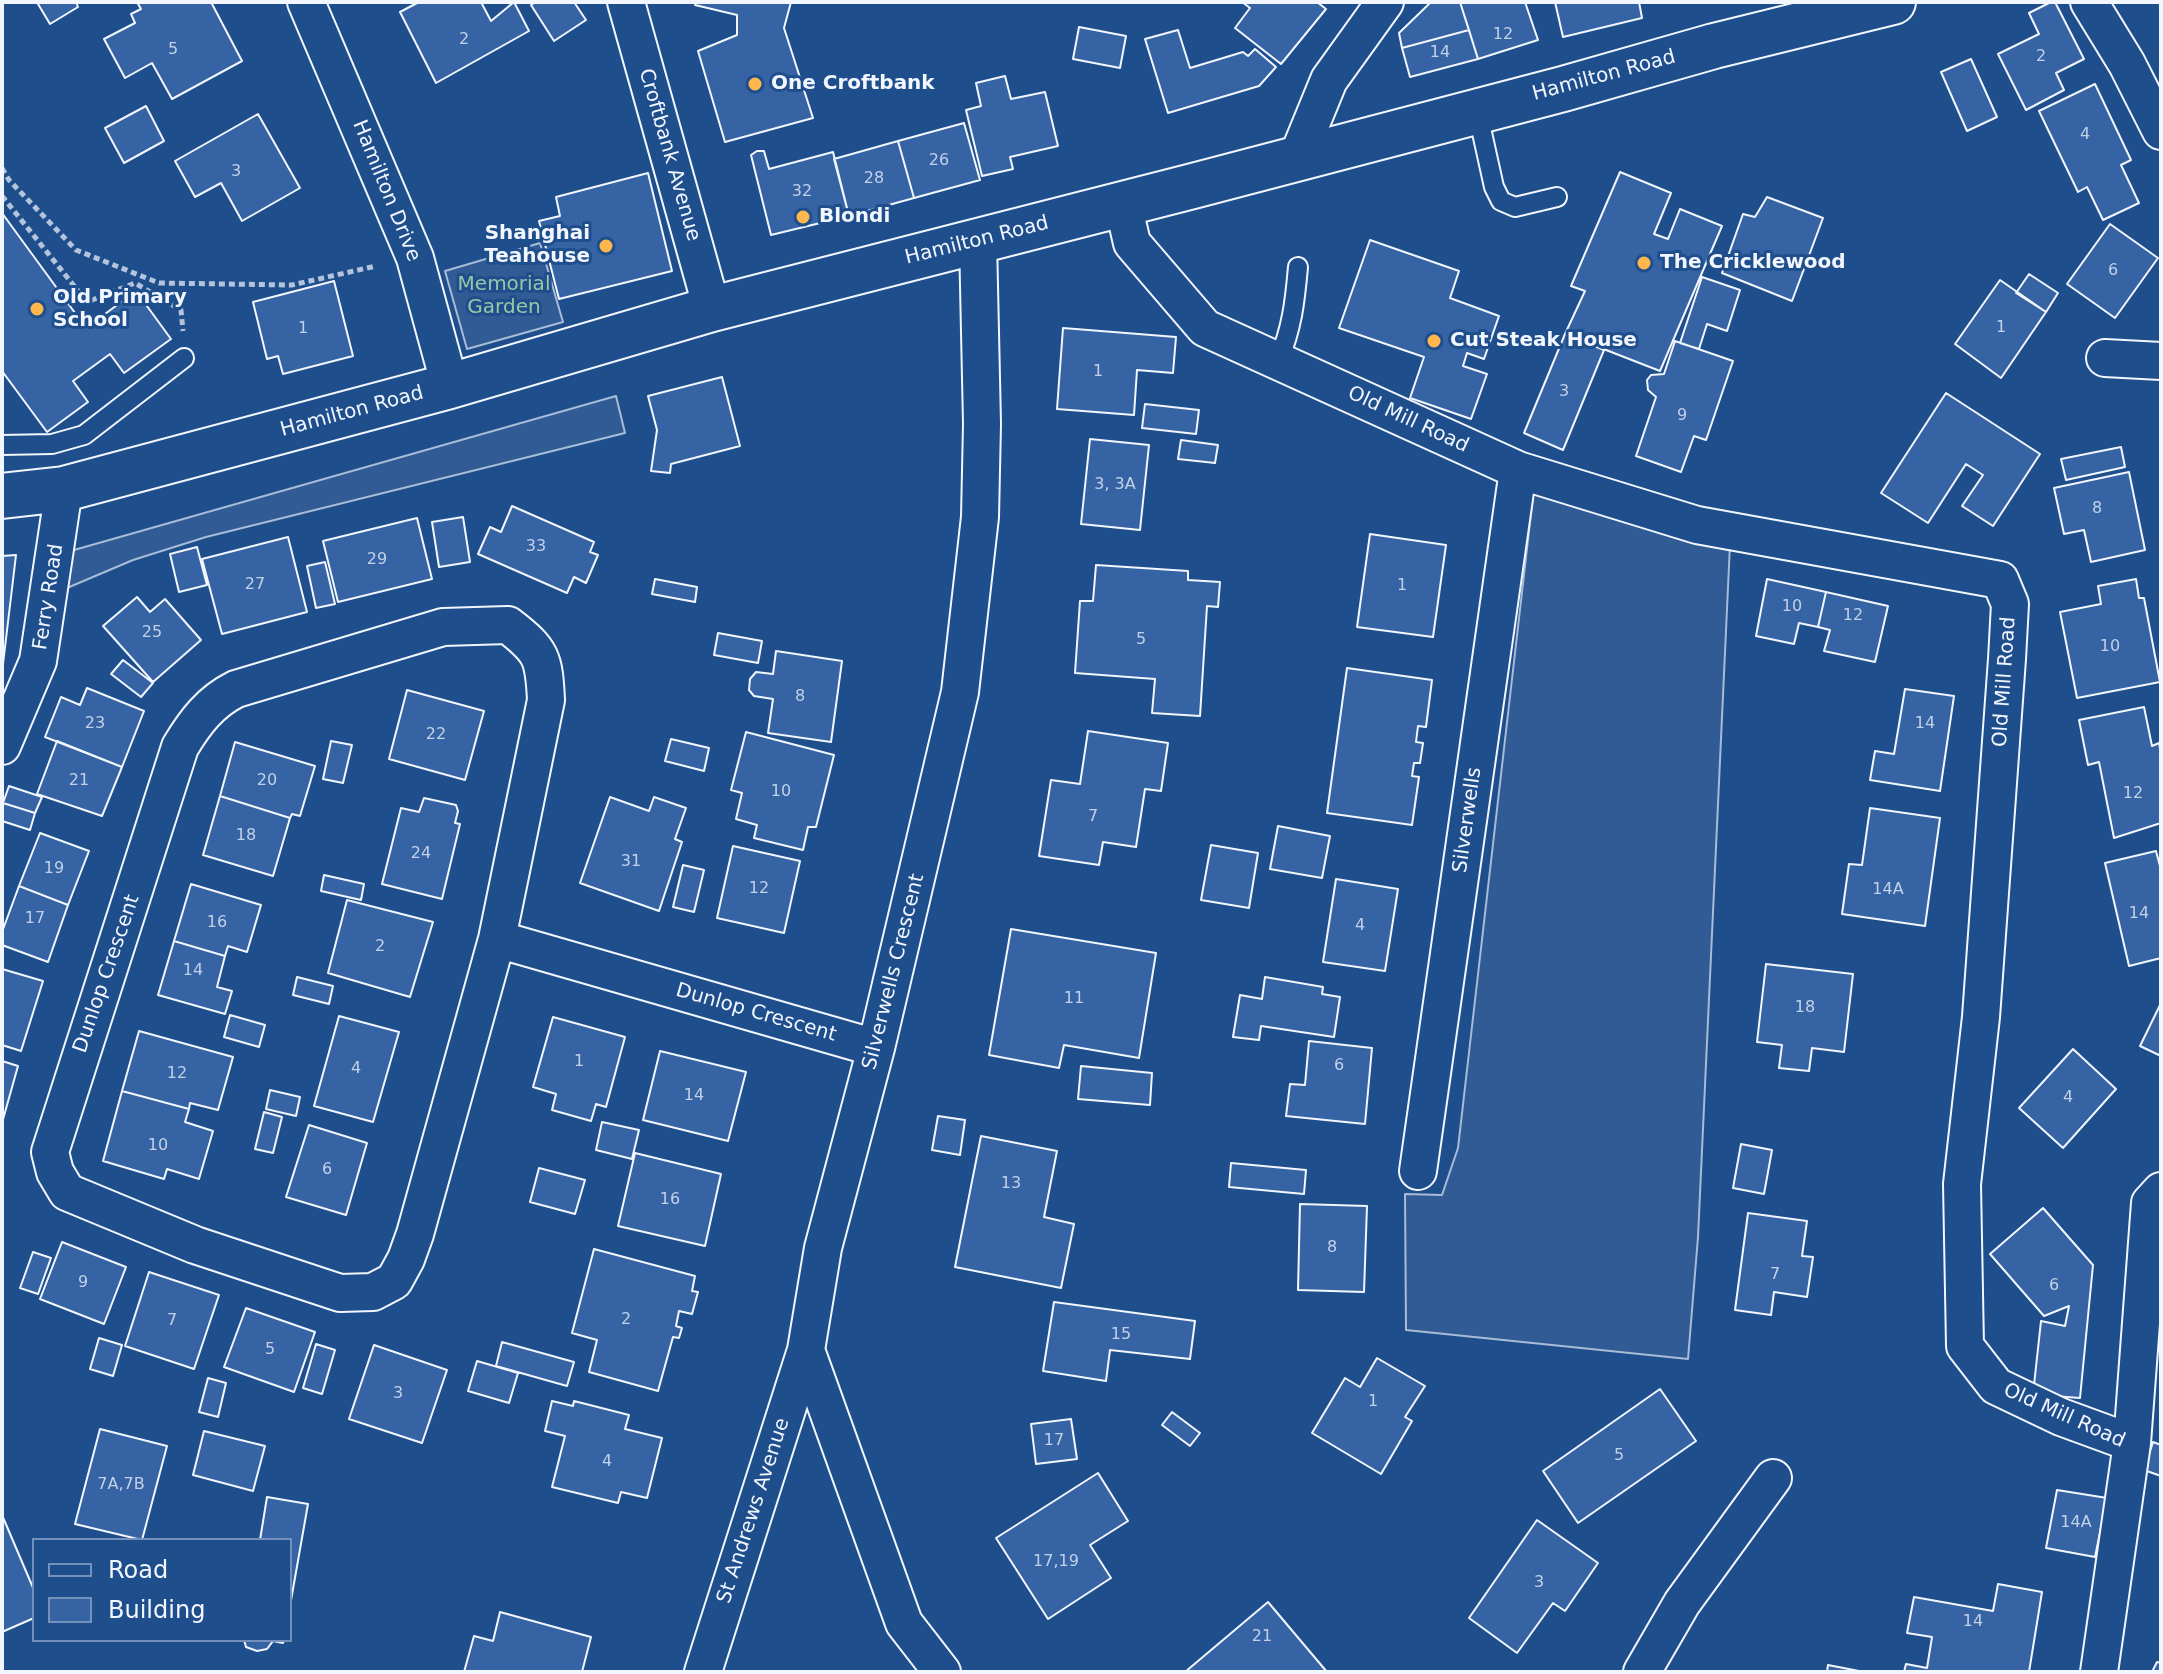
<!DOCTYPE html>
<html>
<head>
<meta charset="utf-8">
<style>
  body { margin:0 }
  #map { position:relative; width:2163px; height:1674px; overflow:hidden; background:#1f4e8c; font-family:"DejaVu Sans",sans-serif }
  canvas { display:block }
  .frame { position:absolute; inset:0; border:4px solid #f2f6ff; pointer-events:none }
  .legend { position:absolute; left:32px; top:1538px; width:260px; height:104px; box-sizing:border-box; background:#1f4e8c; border:2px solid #7391ba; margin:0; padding:10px 14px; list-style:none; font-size:24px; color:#f2f6ff }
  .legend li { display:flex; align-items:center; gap:16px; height:40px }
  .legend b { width:40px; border:2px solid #7391ba }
</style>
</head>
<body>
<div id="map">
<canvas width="2163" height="1674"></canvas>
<div class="frame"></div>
<ul class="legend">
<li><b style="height:10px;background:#1f4e8c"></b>Road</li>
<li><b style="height:22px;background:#3563a3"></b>Building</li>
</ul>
</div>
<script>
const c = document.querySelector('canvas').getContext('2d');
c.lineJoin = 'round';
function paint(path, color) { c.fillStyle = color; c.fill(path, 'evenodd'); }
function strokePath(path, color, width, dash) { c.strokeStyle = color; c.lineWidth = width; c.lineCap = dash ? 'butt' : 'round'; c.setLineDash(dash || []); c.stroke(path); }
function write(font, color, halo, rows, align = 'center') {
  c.font = font + ' "DejaVu Sans",sans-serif'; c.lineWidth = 6; c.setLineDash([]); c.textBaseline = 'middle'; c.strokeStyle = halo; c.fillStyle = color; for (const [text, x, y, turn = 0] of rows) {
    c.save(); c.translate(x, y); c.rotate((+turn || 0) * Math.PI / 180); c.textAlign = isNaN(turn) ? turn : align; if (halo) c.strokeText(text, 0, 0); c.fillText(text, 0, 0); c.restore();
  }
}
const built = new Path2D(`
  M 540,243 L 563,322 L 467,349 L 445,271 Z
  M 616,396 L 625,433 L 206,537 L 133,560 L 67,588 L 60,554 Z
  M 1534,488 L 1730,544 L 1698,1237 L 1688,1359 L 1406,1330 L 1405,1194 L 1442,1195 L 1458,1148 Z`);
const building = new Path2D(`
  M 41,2 L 76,2 L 78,7 L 50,24 L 38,4 Z
  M 137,2 L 211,2 L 242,61 L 172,99 L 152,63 L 125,78 L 104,39 L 135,23 L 131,14 L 141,9 Z
  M 419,2 L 481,2 L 491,21 L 514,2 L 529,31 L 436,83 L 400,12 Z
  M 536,2 L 574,2 L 586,20 L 554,41 L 531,5 Z
  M 696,2 L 791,2 L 784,28 L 813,118 L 725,142 L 698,51 L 737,35 L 737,15 L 695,5 Z
  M 1242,2 L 1317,2 L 1326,9 L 1281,64 L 1235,28 L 1250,8 Z
  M 1436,2 L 1460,2 L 1469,30 L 1402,48 L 1399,33 L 1430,3 Z
  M 1460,2 L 1525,2 L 1538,40 L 1478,59 Z
  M 1555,2 L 1639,2 L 1642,18 L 1563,37 Z
  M 2051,2 L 2055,2 L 2084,59 L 2056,73 L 2064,90 L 2026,110 L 1998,54 L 2039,34 L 2029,13 Z
  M 1079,27 L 1126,36 L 1120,68 L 1073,59 Z
  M 1178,30 L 1190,68 L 1243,52 L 1248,56 L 1255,49 L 1276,67 L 1259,86 L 1168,113 L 1145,39 Z
  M 1469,30 L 1478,59 L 1410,77 L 1402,48 Z
  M 1971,59 L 1997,117 L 1967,131 L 1941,72 Z
  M 1005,76 L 1011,99 L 1045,92 L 1058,146 L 1010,157 L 1013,169 L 982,176 L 966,110 L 981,106 L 976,83 Z
  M 2095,84 L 2131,160 L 2121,165 L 2139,203 L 2103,220 L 2087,187 L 2078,192 L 2039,111 Z
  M 146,106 L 164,141 L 124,163 L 105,128 Z
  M 258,114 L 300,188 L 242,221 L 221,183 L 195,197 L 175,161 Z
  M 964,123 L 980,180 L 914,198 L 898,141 Z
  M 898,141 L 914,198 L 849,216 L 834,159 Z
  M 757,151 L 764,151 L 769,169 L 833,152 L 849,216 L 771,235 L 751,155 Z
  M 1620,172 L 1671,193 L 1654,234 L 1668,239 L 1680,209 L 1722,226 L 1660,371 L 1565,334 L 1585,291 L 1571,286 Z
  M 648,173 L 672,271 L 559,299 L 539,221 L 560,216 L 556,197 Z
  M 1767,197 L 1823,218 L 1792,301 L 1722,273 L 1743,214 L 1755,217 Z
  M 2,213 L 86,328 L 136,291 L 171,339 L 124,373 L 110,354 L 73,381 L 88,402 L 47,432 L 2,371 Z
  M 2110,224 L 2158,258 L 2115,318 L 2067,284 Z
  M 1370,240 L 1459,271 L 1450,298 L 1499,316 L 1484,359 L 1467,353 L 1463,366 L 1487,374 L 1471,419 L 1410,398 L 1424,357 L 1339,328 Z
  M 2029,274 L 2058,293 L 2046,312 L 2016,293 Z
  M 1702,277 L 1740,290 L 1727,331 L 1707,324 L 1699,349 L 1680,343 Z
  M 2000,280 L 2046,312 L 2001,378 L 1955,344 Z
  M 334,281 L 353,356 L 283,374 L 278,356 L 267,359 L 253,302 Z
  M 1063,328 L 1176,337 L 1173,373 L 1137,370 L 1134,415 L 1057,409 Z
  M 1565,334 L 1604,350 L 1563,450 L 1524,433 Z
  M 1675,341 L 1733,361 L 1706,440 L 1694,436 L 1681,472 L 1636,456 L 1656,397 L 1648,390 L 1647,380 L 1651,375 L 1664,374 Z
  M 722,377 L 740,446 L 671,464 L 670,473 L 651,471 L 657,430 L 648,396 Z
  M 1946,393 L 2040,454 L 1993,526 L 1962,506 L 1983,475 L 1966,464 L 1928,523 L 1881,493 Z
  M 1145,404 L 1199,410 L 1196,434 L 1142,428 Z
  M 1090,439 L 1149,445 L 1140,530 L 1081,524 Z
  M 1181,440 L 1218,445 L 1215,463 L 1178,459 Z
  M 2121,447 L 2125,467 L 2066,480 L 2061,459 Z
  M 2129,472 L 2145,550 L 2091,562 L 2084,530 L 2064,534 L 2054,488 Z
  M 512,506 L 594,542 L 590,552 L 598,555 L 586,583 L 574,577 L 567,593 L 478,554 L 490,527 L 501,532 Z
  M 463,517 L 470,562 L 439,567 L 432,522 Z
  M 417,518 L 432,579 L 338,602 L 323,541 Z
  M 1370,534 L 1446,545 L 1433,637 L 1357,627 Z
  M 288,537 L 307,612 L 222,634 L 202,559 Z
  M 197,547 L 207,585 L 179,592 L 170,554 Z
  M 16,555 L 3,664 L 2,664 L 2,556 Z
  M 325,562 L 335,604 L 316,608 L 307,566 Z
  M 1096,565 L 1188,571 L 1188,580 L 1220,582 L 1218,607 L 1207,606 L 1200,716 L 1152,713 L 1155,679 L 1075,673 L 1080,601 L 1093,601 Z
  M 655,579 L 697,587 L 695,602 L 652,594 Z
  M 1767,579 L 1826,592 L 1818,627 L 1799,623 L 1794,644 L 1756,636 Z
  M 2136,579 L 2139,598 L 2144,598 L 2160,682 L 2077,698 L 2060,612 L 2101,604 L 2098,586 Z
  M 1826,592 L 1888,606 L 1875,662 L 1824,651 L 1830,630 L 1818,627 Z
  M 137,597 L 150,612 L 165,599 L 201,640 L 153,682 L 103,626 Z
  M 718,633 L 762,641 L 758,663 L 714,655 Z
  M 776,651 L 842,661 L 831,742 L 768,733 L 773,699 L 754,696 L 749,690 L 750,679 L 756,672 L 773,674 Z
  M 123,660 L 153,683 L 141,697 L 111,674 Z
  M 1347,668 L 1432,680 L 1426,727 L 1418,726 L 1416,742 L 1423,743 L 1420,763 L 1414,763 L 1412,776 L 1419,777 L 1412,825 L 1327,813 Z
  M 87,688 L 144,711 L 122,767 L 45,737 L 61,697 L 80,705 Z
  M 1905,689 L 1954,696 L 1940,791 L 1870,780 L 1875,751 L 1894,754 Z
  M 407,690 L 484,711 L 465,780 L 389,759 Z
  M 2144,707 L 2152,746 L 2159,743 L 2161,753 L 2161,823 L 2114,838 L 2099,762 L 2088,765 L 2079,720 Z
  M 1088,731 L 1168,743 L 1161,791 L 1145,789 L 1136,847 L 1103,842 L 1099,865 L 1039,856 L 1051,780 L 1080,784 Z
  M 746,732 L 834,755 L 816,827 L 808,827 L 803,850 L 754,838 L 757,825 L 736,819 L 742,793 L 731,790 Z
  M 671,739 L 709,748 L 704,771 L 665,761 Z
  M 57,741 L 122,767 L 102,816 L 37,794 Z
  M 331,741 L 352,745 L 343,783 L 323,779 Z
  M 235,742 L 315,766 L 300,816 L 292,814 L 290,818 L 220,796 Z
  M 9,786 L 42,797 L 35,813 L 3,803 Z
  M 220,796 L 290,818 L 273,876 L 203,855 Z
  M 610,797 L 649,811 L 654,797 L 686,808 L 675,839 L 682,842 L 659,911 L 580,883 Z
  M 424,798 L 456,805 L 458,811 L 455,823 L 460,824 L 442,899 L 382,884 L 401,808 L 419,812 Z
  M 3,803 L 35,813 L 30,830 L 2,821 Z
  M 1870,808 L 1940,818 L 1925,926 L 1842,914 L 1849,864 L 1862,865 Z
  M 1278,826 L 1330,836 L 1322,878 L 1270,869 Z
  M 40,833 L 89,851 L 68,905 L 19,886 Z
  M 1211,845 L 1258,853 L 1249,908 L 1201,900 Z
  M 733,846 L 800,861 L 784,933 L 717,918 Z
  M 2156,851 L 2161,870 L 2161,958 L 2129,966 L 2105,863 Z
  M 683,865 L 704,870 L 694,912 L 673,907 Z
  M 324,875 L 364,884 L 361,900 L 321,891 Z
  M 1336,879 L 1398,889 L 1385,971 L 1323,962 Z
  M 191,884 L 261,905 L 247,952 L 228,946 L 225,956 L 174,941 Z
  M 19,886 L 68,905 L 48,962 L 2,945 L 2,932 Z
  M 347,900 L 433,922 L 410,997 L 328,973 Z
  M 1011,929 L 1156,953 L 1139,1058 L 1064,1045 L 1059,1068 L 989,1055 Z
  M 174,941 L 225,956 L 217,987 L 232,991 L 225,1014 L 158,995 Z
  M 1766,964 L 1853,974 L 1844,1052 L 1812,1048 L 1809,1071 L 1779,1068 L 1782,1045 L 1757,1042 Z
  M 2,969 L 43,981 L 21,1051 L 2,1045 Z
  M 297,977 L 333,986 L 329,1004 L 293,995 Z
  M 1265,977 L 1323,987 L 1322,994 L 1340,997 L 1334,1037 L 1261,1026 L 1259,1040 L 1233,1037 L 1240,995 L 1262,999 Z
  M 2161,1003 L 2161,1056 L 2140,1046 Z
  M 230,1015 L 265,1025 L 259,1047 L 224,1037 Z
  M 339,1016 L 399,1032 L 373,1122 L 314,1106 Z
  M 553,1017 L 625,1037 L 606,1107 L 596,1104 L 591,1121 L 552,1110 L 556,1094 L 533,1087 Z
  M 139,1031 L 233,1057 L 218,1110 L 190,1103 L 189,1109 L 122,1091 Z
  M 1309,1041 L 1372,1048 L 1365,1124 L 1286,1116 L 1290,1084 L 1305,1085 Z
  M 2073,1049 L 2116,1089 L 2063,1148 L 2019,1108 Z
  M 660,1051 L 746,1072 L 728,1141 L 643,1120 Z
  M 2,1061 L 18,1066 L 2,1123 Z
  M 1081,1066 L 1152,1073 L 1150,1105 L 1078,1099 Z
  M 270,1090 L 300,1097 L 296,1116 L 266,1109 Z
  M 122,1091 L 189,1109 L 185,1122 L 213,1131 L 199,1179 L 167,1169 L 164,1179 L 103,1161 Z
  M 264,1112 L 282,1117 L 273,1153 L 255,1149 Z
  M 938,1116 L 965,1120 L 960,1155 L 932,1150 Z
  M 602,1122 L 639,1130 L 632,1159 L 596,1150 Z
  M 309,1125 L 367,1143 L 346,1215 L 286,1197 Z
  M 981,1136 L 1057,1151 L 1044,1217 L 1074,1224 L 1061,1288 L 955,1267 Z
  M 1741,1144 L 1772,1150 L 1764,1194 L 1733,1188 Z
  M 635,1153 L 721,1174 L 705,1246 L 618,1226 Z
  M 1231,1163 L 1306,1170 L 1304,1194 L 1229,1187 Z
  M 539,1168 L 585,1180 L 575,1214 L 530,1202 Z
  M 1300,1204 L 1367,1206 L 1364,1292 L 1298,1290 Z
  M 2043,1208 L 2093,1265 L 2080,1398 L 2054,1396 L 2034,1385 L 2041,1321 L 2065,1326 L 2069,1306 L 2044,1316 L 1990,1254 Z
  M 1748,1213 L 1807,1221 L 1802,1256 L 1813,1257 L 1807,1297 L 1774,1292 L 1771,1315 L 1735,1310 Z
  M 62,1242 L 126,1267 L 104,1324 L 40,1299 Z
  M 594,1249 L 695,1276 L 692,1291 L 698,1292 L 692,1314 L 679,1311 L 676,1326 L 682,1328 L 679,1338 L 673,1337 L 658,1391 L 589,1372 L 597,1340 L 572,1333 Z
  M 33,1252 L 51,1258 L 38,1294 L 20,1288 Z
  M 149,1272 L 219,1295 L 194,1369 L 125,1346 Z
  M 1054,1302 L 1195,1321 L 1190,1359 L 1110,1350 L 1106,1381 L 1043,1371 Z
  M 246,1308 L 315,1332 L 294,1392 L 224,1367 Z
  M 99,1338 L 122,1345 L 113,1376 L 90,1369 Z
  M 502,1342 L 574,1362 L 567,1386 L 496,1366 Z
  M 316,1344 L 335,1350 L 322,1394 L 303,1388 Z
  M 374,1345 L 447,1370 L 422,1443 L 349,1419 Z
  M 1377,1358 L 1425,1386 L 1405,1417 L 1412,1421 L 1381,1474 L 1312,1433 L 1345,1378 L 1360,1387 Z
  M 477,1361 L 518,1373 L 509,1403 L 468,1391 Z
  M 208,1378 L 226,1383 L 218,1417 L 199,1412 Z
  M 1660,1389 L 1696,1441 L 1578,1523 L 1543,1471 Z
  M 552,1401 L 573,1406 L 574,1401 L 629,1415 L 625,1429 L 662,1438 L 647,1498 L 621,1492 L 618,1503 L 552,1487 L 565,1436 L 545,1431 Z
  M 1172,1412 L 1200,1433 L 1190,1446 L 1162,1425 Z
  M 1071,1419 L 1077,1459 L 1036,1464 L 1031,1424 Z
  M 100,1429 L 167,1446 L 142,1540 L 75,1524 Z
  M 204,1431 L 265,1446 L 253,1491 L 193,1475 Z
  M 2153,1442 L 2161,1445 L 2161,1476 L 2144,1470 Z
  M 1098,1473 L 1128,1521 L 1090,1545 L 1111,1578 L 1048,1619 L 996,1538 Z
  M 2057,1490 L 2107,1498 L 2095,1557 L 2046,1548 Z
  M 267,1497 L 308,1504 L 290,1606 L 290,1540 L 260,1540 Z
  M 2,1515 L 34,1590 L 34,1618 L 2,1632 Z
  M 1537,1520 L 1598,1563 L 1565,1611 L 1553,1603 L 1517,1653 L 1469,1618 Z
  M 1998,1584 L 2042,1592 L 2029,1672 L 1904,1672 L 1906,1664 L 1927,1668 L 1932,1637 L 1907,1633 L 1914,1597 L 1993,1611 Z
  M 1268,1602 L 1327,1672 L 1185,1672 Z
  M 500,1612 L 591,1637 L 582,1672 L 464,1672 L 474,1636 L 493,1641 Z
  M 244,1640 L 284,1640 L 283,1643 L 273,1641 L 267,1649 L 257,1651 L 246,1647 Z
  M 2157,1662 L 2161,1663 L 2161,1672 L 2152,1672 Z
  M 1828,1665 L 1859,1671 L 1859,1672 L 1827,1672 Z`);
const path = new Path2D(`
  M 2,168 L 9,180 L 76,250 L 159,283 L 292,285 L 376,266
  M 2,196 L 87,302 L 135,283 L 181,310 L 183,331`);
const service = new Path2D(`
  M 1477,110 L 1494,187 L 1501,201 L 1515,207 L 1557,197
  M 1278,361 C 1292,329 1295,301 1298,267
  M 2,445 L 52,444 L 84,435 L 184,358`);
const minor = new Path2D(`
  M 306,2 L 415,258 L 450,386
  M 626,2 L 712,309
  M 2089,2 L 2127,64 L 2161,131
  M 1297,158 L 1329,80 L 1385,2
  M 1123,204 L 1132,243 L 1205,328 L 1518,470 L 1697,525 L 2000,580 L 2010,604 L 2007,659 L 1981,1017 L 1962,1184 L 1965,1346 L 1996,1386 L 2061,1417 L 2132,1443 L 2099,1672
  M 2105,358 L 2161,361
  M 508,625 C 542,651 544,658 546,700 L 497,939 L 415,1234 L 406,1259 L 394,1281 L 373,1292 L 340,1293 L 195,1245 L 67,1192 L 55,1172 L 50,1152 L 180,747 C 195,722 210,702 236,689 L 443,627 Z
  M 2,746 L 38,661 L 64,489
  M 497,939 L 876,1048
  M 1418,1171 L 1518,470
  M 2132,1443 L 2150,1203 L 2161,1191
  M 703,1672 L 806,1350
  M 942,1672 L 904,1623 L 806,1350 L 823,1248 L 876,1048 L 960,692 L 980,517 L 982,424 L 978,240
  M 1642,1672 L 1682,1603 L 1773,1478`);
const secondary = new Path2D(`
  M 2,496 L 64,489 L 450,386 L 712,309 L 1193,186 L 1563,89 L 1714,46 L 1893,2`);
const markers = [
  [755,84,8,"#ffb74d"],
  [803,217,8,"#ffb74d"],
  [606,246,8,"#ffb74d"],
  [1644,263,8,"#ffb74d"],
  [37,309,8,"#ffb74d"],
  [1434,341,8,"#ffb74d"]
];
const numberNames = [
  ["12",1503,35],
  ["2",464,40],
  ["5",173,50],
  ["14",1440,53],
  ["2",2041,57],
  ["4",2085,135],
  ["26",939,161],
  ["3",236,172],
  ["28",874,179],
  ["32",802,192],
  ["6",2113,271],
  ["1",2001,328],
  ["1",303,329],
  ["1",1098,372],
  ["3",1564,392],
  ["9",1682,416],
  ["3, 3A",1115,485],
  ["8",2097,509],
  ["33",536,547],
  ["29",377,560],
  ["27",255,585],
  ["1",1402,586],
  ["10",1792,607],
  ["12",1853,616],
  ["25",152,633],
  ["5",1141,640],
  ["10",2110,647],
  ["8",800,697],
  ["23",95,724],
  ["14",1925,724],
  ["22",436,735],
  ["21",79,781],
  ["20",267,781],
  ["10",781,792],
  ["12",2133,794],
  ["7",1093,817],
  ["18",246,836],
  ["24",421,854],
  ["31",631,862],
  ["19",54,869],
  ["12",759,889],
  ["14A",1888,890],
  ["14",2139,914],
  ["17",35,919],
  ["16",217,923],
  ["4",1360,926],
  ["2",380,947],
  ["14",193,971],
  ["11",1074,999],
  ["18",1805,1008],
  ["1",579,1062],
  ["6",1339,1066],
  ["4",356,1069],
  ["12",177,1074],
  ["14",694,1096],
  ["4",2068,1098],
  ["10",158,1146],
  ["6",327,1170],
  ["13",1011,1184],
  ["16",670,1200],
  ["8",1332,1248],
  ["7",1775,1275],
  ["9",83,1283],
  ["6",2054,1286],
  ["2",626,1320],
  ["7",172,1321],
  ["15",1121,1335],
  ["5",270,1350],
  ["3",398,1394],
  ["1",1373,1402],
  ["17",1054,1441],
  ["5",1619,1456],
  ["4",607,1462],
  ["7A,7B",121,1485],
  ["14A",2076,1523],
  ["17,19",1056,1562],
  ["3",1539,1583],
  ["14",1973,1622],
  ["21",1262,1637]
];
const streetNames = [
  ["Hamilton Road",1604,76,-15],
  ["Croftbank Avenue",669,155,74],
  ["Hamilton Drive",386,191,68],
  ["Hamilton Road",977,241,-14],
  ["Hamilton Road",352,412,-15],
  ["Old Mill Road",1408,420,25],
  ["Ferry Road",49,597,-81],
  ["Old Mill Road",2005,682,-86],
  ["Silverwells",1468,820,-82],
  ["Silverwells Crescent",894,972,-76],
  ["Dunlop Crescent",107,974,-71],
  ["Dunlop Crescent",756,1013,16],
  ["Old Mill Road",2064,1416,24],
  ["St Andrews Avenue",754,1511,-72]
];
const poiNames = [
  ["One Croftbank",771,84],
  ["Blondi",819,217],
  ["Shanghai",590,234,"right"],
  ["Teahouse",590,257,"right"],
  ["The Cricklewood",1660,263],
  ["Old Primary",53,298],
  ["School",53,321],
  ["Cut Steak House",1450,341]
];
const parkNames = [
  ["Memorial",504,285],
  ["Garden",504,308]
];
paint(built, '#305b95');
strokePath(built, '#a8bbd7', 2);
paint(building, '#3563a3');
strokePath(building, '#f2f6ff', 2);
strokePath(service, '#f2f6ff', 22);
strokePath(minor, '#f2f6ff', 40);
strokePath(secondary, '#f2f6ff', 48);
strokePath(path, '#b3c4dc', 5, [6, 4]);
strokePath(service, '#1f4e8c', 18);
strokePath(minor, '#1f4e8c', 36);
strokePath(secondary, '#1f4e8c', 44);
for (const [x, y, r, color] of markers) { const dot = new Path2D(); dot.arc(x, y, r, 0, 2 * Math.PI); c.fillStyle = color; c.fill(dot); strokePath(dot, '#1f4e8c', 3); }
write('16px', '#c3d1e8', null, numberNames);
write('20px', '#f2f6ff', '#1f4e8c', streetNames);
write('bold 20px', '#f2f6ff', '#1f4e8c', poiNames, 'left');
write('20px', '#97c8a6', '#1f4e8c', parkNames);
</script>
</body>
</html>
